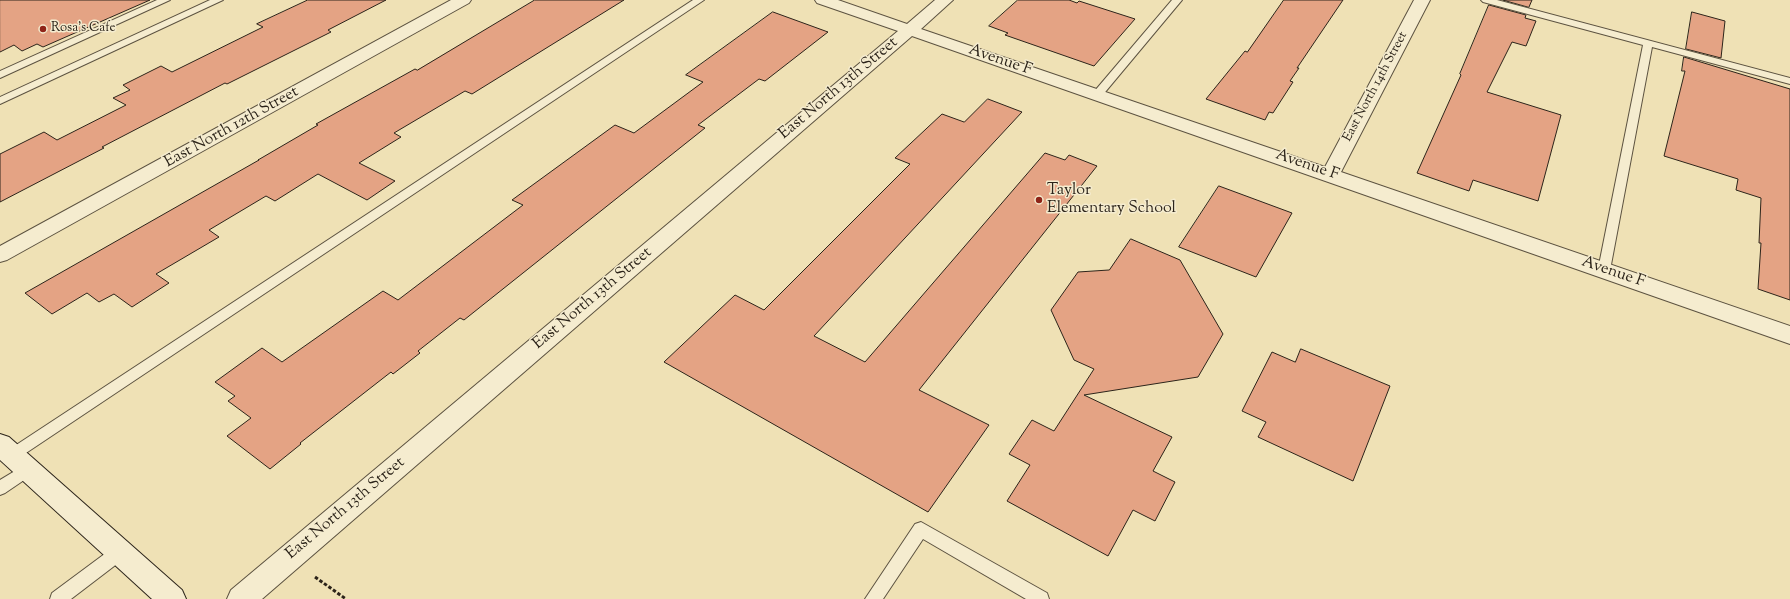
<!DOCTYPE html>
<html>
<head>
<meta charset="utf-8">
<style>
  body { margin:0 }
  canvas { display:block; background:#efe1b5 }
</style>
</head>
<body>
<canvas width="1790" height="599"></canvas>
<script>
const c = document.querySelector('canvas').getContext('2d');
c.lineJoin = 'round';
function paint(path, color) { c.fillStyle = color; c.fill(path, 'evenodd'); }
function strokePath(path, color, width, dash) { c.strokeStyle = color; c.lineWidth = width; c.lineCap = dash ? 'butt' : 'round'; c.setLineDash(dash || []); c.stroke(path); }
function write(font, color, halo, rows, align = 'center') {
  c.font = font + ' "Sorts Mill Goudy",serif'; c.lineWidth = 3; c.setLineDash([]); c.textBaseline = 'middle'; c.strokeStyle = halo; c.fillStyle = color; for (const [text, x, y, turn = 0] of rows) {
    c.save(); c.translate(x, y); c.rotate((+turn || 0) * Math.PI / 180); c.textAlign = isNaN(turn) ? turn : align; if (halo) c.strokeText(text, 0, 0); c.fillText(text, 0, 0); c.restore();
  }
}
const building = new Path2D(`
  M 0,0 L 150,0 L 43,47 L 37,44 L 22,51 L 14,45 L 0,52 Z
  M 308,0 L 386,0 L 328,30 L 331,32 L 227,84 L 225,83 L 102,147 L 104,148 L 0,202 L 0,154 L 44,132 L 57,140 L 126,105 L 113,98 L 130,90 L 123,85 L 161,66 L 172,72 L 263,27 L 257,24 Z
  M 535,0 L 624,0 L 472,94 L 465,91 L 394,133 L 401,137 L 359,163 L 395,181 L 367,200 L 318,174 L 275,201 L 266,196 L 209,230 L 219,237 L 156,274 L 169,283 L 132,307 L 114,294 L 99,302 L 87,293 L 52,314 L 25,293 L 259,160 L 258,160 L 318,125 L 316,124 L 415,69 L 417,70 Z
  M 1018,0 L 1069,0 L 1077,3 L 1079,1 L 1135,19 L 1094,66 L 1005,35 L 1008,33 L 989,26 Z
  M 1284,0 L 1343,0 L 1297,68 L 1299,68 L 1290,81 L 1293,82 L 1273,113 L 1269,112 L 1265,120 L 1206,99 L 1245,51 L 1247,52 Z
  M 1503,0 L 1532,0 L 1529,7 Z
  M 1489,5 L 1526,15 L 1525,18 L 1536,21 L 1526,46 L 1512,42 L 1487,92 L 1561,115 L 1538,201 L 1473,180 L 1469,191 L 1417,173 L 1461,75 L 1460,74 Z
  M 773,12 L 828,32 L 765,81 L 759,79 L 698,125 L 705,128 L 464,320 L 460,318 L 418,351 L 420,353 L 393,374 L 391,372 L 300,443 L 301,444 L 270,469 L 227,436 L 251,418 L 228,401 L 235,396 L 215,382 L 262,348 L 282,362 L 383,291 L 398,300 L 523,205 L 512,200 L 615,125 L 634,133 L 703,82 L 686,75 Z
  M 1692,12 L 1725,21 L 1721,58 L 1686,49 Z
  M 1684,57 L 1790,89 L 1790,300 L 1758,289 L 1761,243 L 1759,243 L 1761,198 L 1736,190 L 1738,179 L 1664,156 L 1685,71 L 1682,71 Z
  M 988,99 L 1022,112 L 814,336 L 865,362 L 1045,153 L 1065,160 L 1069,155 L 1097,166 L 919,390 L 989,425 L 928,512 L 664,362 L 735,295 L 764,310 L 910,164 L 895,158 L 942,114 L 964,122 Z
  M 1219,186 L 1292,213 L 1256,277 L 1179,247 Z
  M 1131,239 L 1180,260 L 1223,334 L 1198,377 L 1084,395 L 1172,437 L 1153,471 L 1175,482 L 1155,521 L 1133,510 L 1108,556 L 1007,501 L 1030,465 L 1009,454 L 1032,420 L 1054,431 L 1094,369 L 1074,360 L 1051,310 L 1078,272 L 1109,270 Z
  M 1301,349 L 1390,386 L 1353,481 L 1258,437 L 1266,422 L 1242,411 L 1272,352 L 1295,362 Z`);
const path = new Path2D(`
  M 315,577 L 346,599`);
const service = new Path2D(`
  M 157,0 L 170,0 L 0,78 L 0,71 Z
  M 210,0 L 223,0 L 0,104 L 0,97 Z
  M 693,0 L 704,0 L 17,459 L 12,461 L 7,459 L 5,455 L 7,451 Z
  M 1172,0 L 1182,0 L 1101,97 L 1093,97 L 1092,95 L 1093,93 Z
  M 1481,0 L 1497,0 L 1790,78 L 1790,84 L 1652,47 L 1610,270 L 1608,273 L 1604,274 L 1600,273 L 1598,270 L 1643,45 L 1483,2 Z
  M 28,463 L 33,464 L 36,469 L 33,474 L 5,493 L 0,495 L 0,480 Z
  M 921,522 L 1047,593 L 1049,599 L 1026,599 L 923,539 L 883,599 L 865,599 L 915,524 Z
  M 120,545 L 126,547 L 128,552 L 126,557 L 71,599 L 50,599 L 52,593 L 114,547 Z`);
const minor = new Path2D(`
  M 451,0 L 471,0 L 469,3 L 7,260 L 0,262 L 0,246 Z
  M 815,0 L 838,0 L 907,24 L 935,0 L 953,0 L 921,29 L 1325,167 L 1414,0 L 1430,0 L 1341,172 L 1790,326 L 1790,344 L 912,36 L 262,599 L 227,599 L 231,590 L 898,31 L 817,3 Z`);
const secondary = new Path2D(`
  M 0,434 L 9,437 L 182,590 L 186,599 L 152,599 L 0,460 Z`);
const markers = [
  [43,29,4,"#8f2418"],
  [1039,200,4,"#8f2418"]
];
const farPoinames = [
  ["Rosa's Cafe",51,29]
];
const farStreetnames = [
  ["East North 14th Street",1376,87,-62]
];
const streetNames = [
  ["Avenue F",1000,61,19],
  ["East North 13th Street",839,89,-40],
  ["East North 12th Street",232,128,-29],
  ["Avenue F",1307,166,19],
  ["Avenue F",1613,273,19],
  ["East North 13th Street",593,299,-40],
  ["East North 13th Street",346,509,-40]
];
const poiNames = [
  ["Taylor",1047,191],
  ["Elementary School",1047,209]
];
paint(building, '#e4a384');
strokePath(building, '#2c241a', 1);
strokePath(service, '#5d5341', 2);
strokePath(minor, '#5d5341', 2);
strokePath(secondary, '#2c241a', 2);
strokePath(path, '#2c241a', 3, [3.5, 2]);
paint(service, '#f5eccf');
paint(minor, '#f5eccf');
paint(secondary, '#f5eccf');
for (const [x, y, r, color] of markers) { const dot = new Path2D(); dot.arc(x, y, r, 0, 2 * Math.PI); c.fillStyle = color; c.fill(dot); strokePath(dot, '#f5eccf', 1.5); }
write('13px', '#2c241a', '#f5eccf', farPoinames, 'left');
write('13px', '#2c241a', '#f5eccf', farStreetnames);
write('16px', '#2c241a', '#f5eccf', streetNames);
write('16px', '#2c241a', '#f5eccf', poiNames, 'left');
</script>
</body>
</html>
